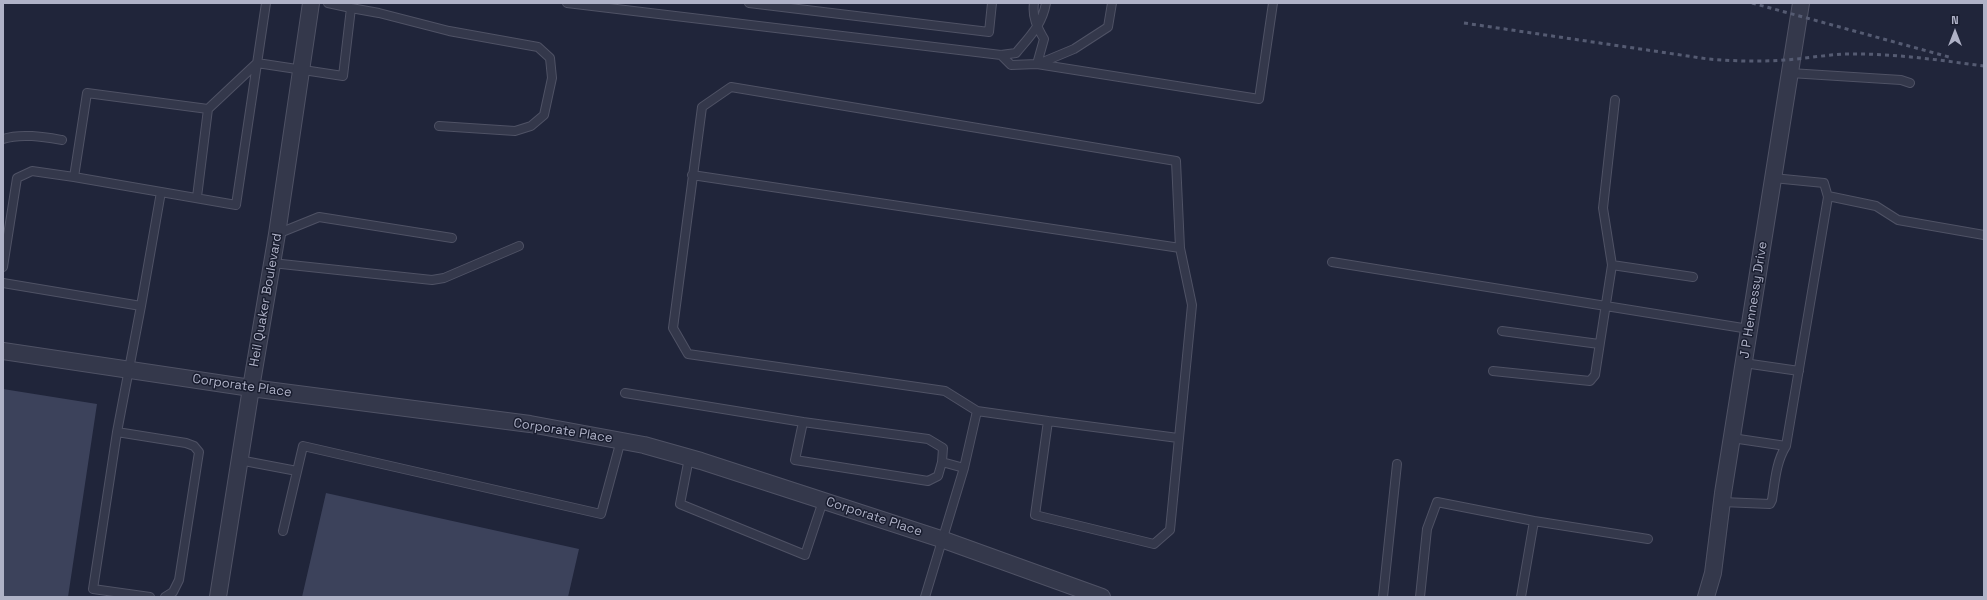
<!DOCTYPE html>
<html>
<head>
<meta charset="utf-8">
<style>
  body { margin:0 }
  #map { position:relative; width:1987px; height:600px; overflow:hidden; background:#20253a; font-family:"Space Grotesk",sans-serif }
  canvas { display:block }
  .frame { position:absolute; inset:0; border:4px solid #afb2c7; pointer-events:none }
  .north { position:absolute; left:1935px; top:12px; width:40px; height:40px; -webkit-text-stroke:3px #191d2f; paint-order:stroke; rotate:0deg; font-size:11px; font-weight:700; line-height:16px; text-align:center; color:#afb2c7 }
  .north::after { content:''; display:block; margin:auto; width:14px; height:18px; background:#afb2c7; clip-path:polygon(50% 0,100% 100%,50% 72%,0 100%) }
</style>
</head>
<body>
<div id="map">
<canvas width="1987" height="600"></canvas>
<div class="frame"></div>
<div class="north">N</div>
</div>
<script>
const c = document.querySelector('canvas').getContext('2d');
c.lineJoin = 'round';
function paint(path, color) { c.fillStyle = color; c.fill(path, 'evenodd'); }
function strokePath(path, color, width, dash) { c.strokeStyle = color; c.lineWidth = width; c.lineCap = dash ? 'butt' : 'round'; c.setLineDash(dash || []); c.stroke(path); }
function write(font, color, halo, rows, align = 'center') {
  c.font = font + ' "Space Grotesk",sans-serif'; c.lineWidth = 3; c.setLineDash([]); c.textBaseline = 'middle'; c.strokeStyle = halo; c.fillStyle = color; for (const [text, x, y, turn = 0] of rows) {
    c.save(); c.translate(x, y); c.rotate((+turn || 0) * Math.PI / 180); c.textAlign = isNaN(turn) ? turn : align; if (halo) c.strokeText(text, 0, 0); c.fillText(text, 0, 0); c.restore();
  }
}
const building = new Path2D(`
  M 3,389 L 97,404 L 68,597 L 3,597 Z
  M 326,493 L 579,549 L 568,597 L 302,597 Z`);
const service = new Path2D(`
  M 567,3 L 1001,55 L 1016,53 C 1030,36 1042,25 1046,3
  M 749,3 L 989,32 L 992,3
  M 1034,3 C 1032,17 1037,27 1044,39 L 1037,64
  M 351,8 L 379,13 L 449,31 L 538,47 L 550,58 L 552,78 L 544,115 L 531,126 L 515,131 L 439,126
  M 1001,55 L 1011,65 L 1037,64 L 1259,99 L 1273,3
  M 1038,64 L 1074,49 L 1108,27 L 1112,3
  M 1790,73 L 1901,80 L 1910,83
  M 3,139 C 21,133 44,137 62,140
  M 692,175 L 1180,248
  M 161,192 L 74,177 L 87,93 L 208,109 L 257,63 L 343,76 L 351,8 L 328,3
  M 1828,196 L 1876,206 L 1898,220 L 1984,235
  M 197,197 L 208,109
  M 277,234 L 319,217 L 452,238
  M 1332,262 L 1749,329
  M 272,263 L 432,280 L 444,278 L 519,246
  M 1612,265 L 1693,277
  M 3,267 L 17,178 L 32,171 L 74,177
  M 3,283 L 141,306
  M 1502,331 L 1599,344
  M 1744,363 L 1799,371
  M 1493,371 L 1590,381 L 1595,375 L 1612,265 L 1603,208 L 1615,100
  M 625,393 L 803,422 L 795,460 L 928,481 L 938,476 L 942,462 L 964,468
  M 1048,421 L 1178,438
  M 803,422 L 928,439 L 943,448 L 942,462
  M 117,432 L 186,443 L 194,446 L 199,452 L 179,580 L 173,592 L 165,597
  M 1732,438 L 1786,446
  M 689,458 L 680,504 L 805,555 L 823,501
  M 239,460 L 297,471
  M 1722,502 L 1770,504 L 1772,500 C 1775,481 1776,462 1786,446 L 1828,197 L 1824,183 L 1773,178
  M 283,531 L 303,446 L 601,514 L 621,440
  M 150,597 L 93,589 L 117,432 L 141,306 L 161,192 L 236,205 L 266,3
  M 925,597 L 964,468 L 977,411 L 945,391 L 688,354 L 673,328 L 702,107 L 731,87 L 1176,161 L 1180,248 L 1192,305 L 1170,530 L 1154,544 L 1035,515 L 1048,421 L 977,411
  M 1383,597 L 1397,464
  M 1420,597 L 1427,529 L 1437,502 L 1534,521
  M 1521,597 L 1534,521 L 1648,539`);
const minor = new Path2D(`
  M 3,351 L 251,388 L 530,424 L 644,445 L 701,461 L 944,540 L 1102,597
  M 218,597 L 251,388 L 277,234 L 311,3
  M 1706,597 L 1713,573 L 1723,493 L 1801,3`);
const rail = new Path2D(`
  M 1752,3 L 1949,57
  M 1464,23 L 1708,59 C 1733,61 1759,62 1784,60 C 1804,59 1824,55 1844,54 C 1892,53 1938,60 1984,66`);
const streetNames = [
  ["Heil Quaker Boulevard",266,300,-80],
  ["J P Hennessy Drive",1754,300,-81],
  ["Corporate Place",242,386,8],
  ["Corporate Place",563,431,9],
  ["Corporate Place",874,517,18]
];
paint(building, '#3c425b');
strokePath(service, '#4f5265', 10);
strokePath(minor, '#4f5265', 18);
strokePath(service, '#34384b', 8);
strokePath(minor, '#34384b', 16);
strokePath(rail, '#555b72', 3, [4, 4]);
write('13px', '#afb2c7', '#191d2f', streetNames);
</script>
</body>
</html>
